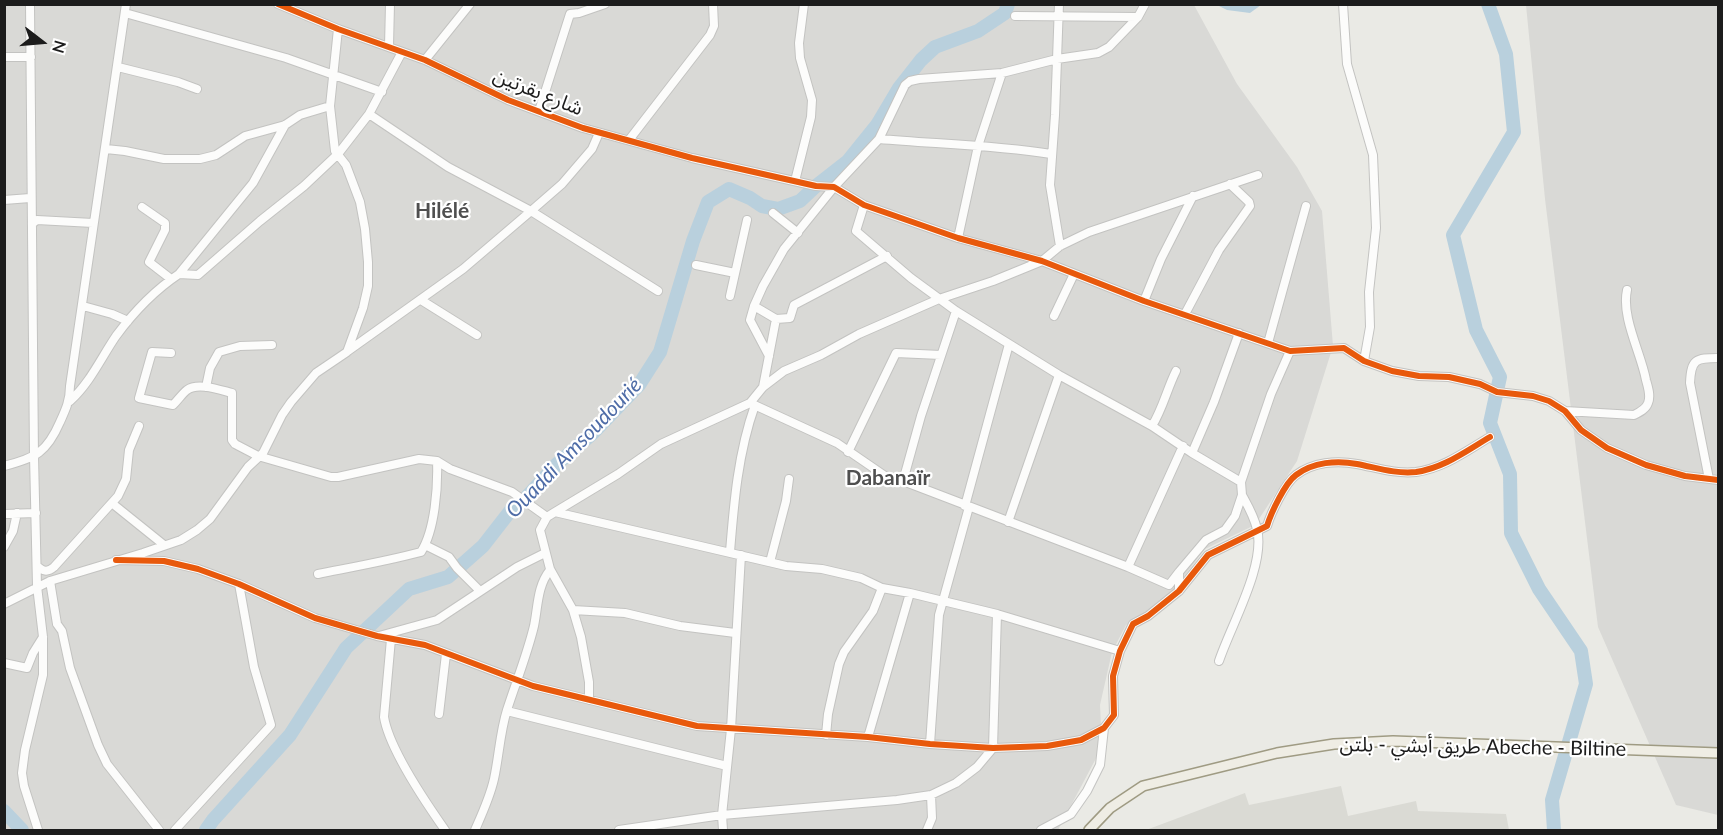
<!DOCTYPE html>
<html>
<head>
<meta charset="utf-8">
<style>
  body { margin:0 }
  #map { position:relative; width:1723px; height:835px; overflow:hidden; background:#eaeae5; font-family:Lato,sans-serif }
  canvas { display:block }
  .frame { position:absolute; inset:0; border:6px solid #1c1c1c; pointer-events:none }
  .north { position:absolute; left:12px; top:12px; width:60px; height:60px; -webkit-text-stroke:4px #fff; paint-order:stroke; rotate:106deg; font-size:16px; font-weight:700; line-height:24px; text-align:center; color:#1c1c1c }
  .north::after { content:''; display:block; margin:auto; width:21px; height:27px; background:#1c1c1c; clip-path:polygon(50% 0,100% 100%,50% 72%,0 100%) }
</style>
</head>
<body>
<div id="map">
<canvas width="1723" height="835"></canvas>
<div class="frame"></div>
<div class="north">N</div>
</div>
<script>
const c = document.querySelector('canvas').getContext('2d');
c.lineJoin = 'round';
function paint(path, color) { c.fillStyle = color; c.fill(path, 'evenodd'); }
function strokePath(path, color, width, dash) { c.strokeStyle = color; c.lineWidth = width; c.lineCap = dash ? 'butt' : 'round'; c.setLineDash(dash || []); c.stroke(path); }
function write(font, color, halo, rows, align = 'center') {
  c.font = font + ' Lato,"Noto Sans Arabic",sans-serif'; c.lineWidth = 4.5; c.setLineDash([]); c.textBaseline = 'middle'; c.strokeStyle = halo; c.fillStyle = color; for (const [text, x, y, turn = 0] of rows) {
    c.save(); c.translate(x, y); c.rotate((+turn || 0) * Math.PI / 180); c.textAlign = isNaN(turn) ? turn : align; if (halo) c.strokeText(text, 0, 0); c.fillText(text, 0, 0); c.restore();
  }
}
const residential = new Path2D(`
  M 5,5 L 1194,5 L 1237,84 L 1297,167 L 1322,211 L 1333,346 L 1297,461 L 1255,525 L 1205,549 L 1169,596 L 1126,625 L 1112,652 L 1100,705 L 1102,747 L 1058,830 L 5,830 Z
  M 1526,5 L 1718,5 L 1718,815 L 1676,805 L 1598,627 L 1545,199 Z`);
const airport = new Path2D(`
  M 1341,786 L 1348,816 L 1416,801 L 1418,811 L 1506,814 L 1509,830 L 1146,830 L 1245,793 L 1249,805 Z`);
const water = new Path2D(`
  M 1217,5 L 1261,5 L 1250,13 L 1227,10 Z`);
const river = new Path2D(`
  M 1488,4 L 1506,54 L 1514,132 L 1453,235 L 1476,330 L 1500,377 L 1490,423 L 1510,474 L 1511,533 L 1539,589 L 1581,651 L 1586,684 L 1552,800 L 1554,830
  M 4,811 L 22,830
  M 206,830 L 213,820 L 290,735 L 346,648 L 409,589 L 448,577 L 483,546 L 511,510 L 524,500 L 557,464 L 593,433 L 639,385 L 660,352 L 693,241 L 708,202 L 729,189 L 750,198 L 762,206 L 778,209 L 800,201 L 816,186 L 848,161 L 877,125 L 899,88 L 921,60 L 935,47 L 978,31 L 1005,13 L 1008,4`);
const minor = new Path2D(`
  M 30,4 L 34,456 L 37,586 L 43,637 L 43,675 L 25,750 L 22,773 L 24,786 L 38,830
  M 278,4 L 338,29 L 425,60 L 508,100 L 583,128 L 692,158 L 816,186 L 834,187 L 864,205 L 958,238 L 1042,261 L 1144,301 L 1290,351 L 1344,348 L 1364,361 L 1392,371 L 1419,376 L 1449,377 L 1480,384 L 1497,392 L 1533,396 L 1549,401 L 1565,411 L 1581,430 L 1607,448 L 1646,465 L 1685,476 L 1718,480
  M 1059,4 L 1055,115 L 1050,185 L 1060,246
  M 1343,4 L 1347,64 L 1373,155 L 1376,228 L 1369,292 L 1370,327 L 1364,361
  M 125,13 L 286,58 L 382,92
  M 1015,16 L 1138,17
  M 389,46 L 390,4
  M 4,57 L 31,57
  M 425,60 L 470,4
  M 118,67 L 178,82 L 197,89
  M 539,111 L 570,14 L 579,13 L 605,4
  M 369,114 L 448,167 L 531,211 L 658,291
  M 879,139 C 937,144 994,145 1051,154
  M 629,140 L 710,35 L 714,26 L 713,4
  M 106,149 L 125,151 L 164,159 L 200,159 L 216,155 L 245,136 L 285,125 L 300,115 L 330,106
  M 795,181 L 811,117 L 812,100 L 800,58 L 799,43 L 804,4
  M 4,200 L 30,198
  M 864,205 L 856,231 L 911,278 L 956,311 L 1059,375 L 1152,426 L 1192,453 L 1241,482 L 1271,394 L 1290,351
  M 142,207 L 165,223 L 165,230 L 149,262 L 171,279
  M 773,213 L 798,233
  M 32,224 L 37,220 L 93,223
  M 958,238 L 978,146 L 1002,73
  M 696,265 L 735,273
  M 179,274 L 253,183 L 285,125
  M 730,296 L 747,220
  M 421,300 L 477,335
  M 1144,301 L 1161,259 L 1193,196
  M 83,306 L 112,314 L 128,321
  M 754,306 L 750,320 L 769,356
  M 1185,314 L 1219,250 L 1250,206 L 1249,202 L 1230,184
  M 1054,316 L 1074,274
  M 776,319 L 754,306 L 763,286 L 784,249 L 834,187 L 879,139 L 905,85 L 910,81 L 919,79 L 1002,73 L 1057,59 L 1098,53 L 1109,47 L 1138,17 L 1145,4
  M 1268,343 L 1306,206
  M 348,351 L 463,269 L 531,211 L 562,184 L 592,149 L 599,133
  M 171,353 L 152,352 L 139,398 L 173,405 C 178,400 182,394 187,390 C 198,382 220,390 232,393 L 232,440 L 235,444 L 258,456 L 331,477 L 338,477 L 419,459 L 437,461 L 450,469 L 512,492 L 547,517
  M 206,387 L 210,368 L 219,352 L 240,346 L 272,345
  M 763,387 L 776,319 L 790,318 L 794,305 L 887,256
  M 70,401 C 90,383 101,358 116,336 C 133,313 155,290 179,274 L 198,275 L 260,221 L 304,186 L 338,154 L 369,114 L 402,52
  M 750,403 L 763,387 L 784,371 L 821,355 L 859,334 L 939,299 L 993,281 L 1042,261 L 1060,246 L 1089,232 L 1258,175
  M 1565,411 L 1634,415 C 1640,412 1646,409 1648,403 C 1651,396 1648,387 1646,380 C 1641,353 1621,317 1627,290
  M 1152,426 C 1163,408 1167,389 1176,371
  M 848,452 L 896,353 L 941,355
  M 1192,453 L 1214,402 L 1239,333
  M 4,466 C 36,458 47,452 60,422 C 66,409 70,400 70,386 L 126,4
  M 1709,479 L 1690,383 C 1691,359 1696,358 1718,358
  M 903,481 L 921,416 L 956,311
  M 113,504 L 164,545
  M 965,506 L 1009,344
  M 555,512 L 618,474 L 661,444 L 750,403 L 837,443 L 888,478 L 903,481 L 1128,567 L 1169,585 L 1179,572 L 1179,591
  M 4,514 L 36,513
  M 1008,522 L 1059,375
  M 425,545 L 449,557 L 457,568 L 480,591
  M 4,547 L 13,531 L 17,513
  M 730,552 C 734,502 738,453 755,405
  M 116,560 L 164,561 L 198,569 L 239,584 L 315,618 L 377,636 L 425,645 L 533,686 L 697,726 L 868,737 L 930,744 L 993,748 L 1047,746 L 1081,740 L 1104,728 L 1114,715 L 1113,676 L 1120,651 L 1133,624 L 1148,616 L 1179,591 L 1208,555 L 1267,526 C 1271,513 1285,483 1296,475 C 1313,462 1337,460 1357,464 C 1378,468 1395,474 1416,472 C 1444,468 1466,451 1490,437
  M 770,562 L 786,501 L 789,479
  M 37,566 C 43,571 47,573 54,567 L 118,496 L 126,479 L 129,450 L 139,426
  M 1128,567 L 1183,446
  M 1179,572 L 1206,540 L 1225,530 L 1235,516 L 1242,495 L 1241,482
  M 318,574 C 353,567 387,561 421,552 C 435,530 438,487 437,461
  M 50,581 L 57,624 L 62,631 L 70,668 L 98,745 L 107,764 L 159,830
  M 4,604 L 50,581 L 143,553 L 181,540 L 197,530 L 210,519 L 248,467 L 263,453 L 282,415 L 291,402 L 316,373 L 347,352 L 363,308 L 368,286 L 368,262 L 365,229 L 360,202 L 346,165 L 335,151 L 330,106 L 338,29
  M 573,610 L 625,613 L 680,626 L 735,633
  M 379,636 L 437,620 L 517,567 L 545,553
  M 391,639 L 384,717 C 389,748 426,803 445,830
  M 1219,661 C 1231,625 1266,565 1257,529 C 1254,516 1248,506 1242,495
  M 4,663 L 27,668 L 33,653 L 43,637
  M 589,700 L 589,682 L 581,637 L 573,610 L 550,569 L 540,530 L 547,517 L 555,512 L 786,566 L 822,569 L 861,578 L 882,588 L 910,593 L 997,614 L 1120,651
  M 507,711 L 727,766
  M 439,714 L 446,654
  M 826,735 L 828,714 L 839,664 L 844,652 L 873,611 L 882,588
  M 868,737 L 910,593
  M 930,744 L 939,615 L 969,507
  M 175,830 L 271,725 L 254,667 L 239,584
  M 475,830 C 482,814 490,797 494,779 C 499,756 500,732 507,710 C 516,682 527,655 534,626 C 538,607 537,586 550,570
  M 619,830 L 722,815 L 897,800 L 931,795 L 956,783 L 977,767 L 993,748 L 997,614
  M 723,830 L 722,815 L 731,729 L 741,555
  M 927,830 L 932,818 L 931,795
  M 1041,830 L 1071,814 L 1087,791 L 1100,765 L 1104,728`);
const major = new Path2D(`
  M 1089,830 L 1110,808 L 1143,786 L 1277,753 L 1334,744 L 1393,741 L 1718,753`);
const cycleway = new Path2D(`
  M 278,4 L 338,29 L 425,60 L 508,100 L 583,128 L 692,158 L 816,186 L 834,187 L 864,205 L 958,238 L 1042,261 L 1144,301 L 1290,351 L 1344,348 L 1364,361 L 1392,371 L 1419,376 L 1449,377 L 1480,384 L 1497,392 L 1533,396 L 1549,401 L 1565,411 L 1581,430 L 1607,448 L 1646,465 L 1685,476 L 1718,480
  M 116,560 L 164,561 L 198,569 L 239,584 L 315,618 L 377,636 L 425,645 L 533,686 L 697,726 L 868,737 L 930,744 L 993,748 L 1047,746 L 1081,740 L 1104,728 L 1114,715 L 1113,676 L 1120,651 L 1133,624 L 1148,616 L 1179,591 L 1208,555 L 1267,526 C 1271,513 1285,483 1296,475 C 1313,462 1337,460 1357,464 C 1378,468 1395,474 1416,472 C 1444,468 1466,451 1490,437`);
const streetNames = [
  ["شارع بقرتين",538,92,22],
  ["طريق أبشي - بلتن Abeche - Biltine",1483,747,1]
];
const neighbourhoodNames = [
  ["Hilélé",442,211],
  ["Dabanaïr",888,478]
];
const waterNames = [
  ["Ouaddi Amsoudourié",574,448,-46]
];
paint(residential, '#d9d9d6');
paint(airport, '#dadad4');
paint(water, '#b9d0dd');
strokePath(river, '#b9d0dd', 14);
strokePath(minor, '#c3c3c1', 10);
strokePath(major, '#9f9b83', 12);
strokePath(minor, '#fcfcfb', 8);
strokePath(major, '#efede4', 9);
strokePath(cycleway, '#e8590c', 6);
write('20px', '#1c1c1c', '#fff', streetNames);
write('bold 21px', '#4f4f4f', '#fff', neighbourhoodNames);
write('italic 21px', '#4e6ca7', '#fff', waterNames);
</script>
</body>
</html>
